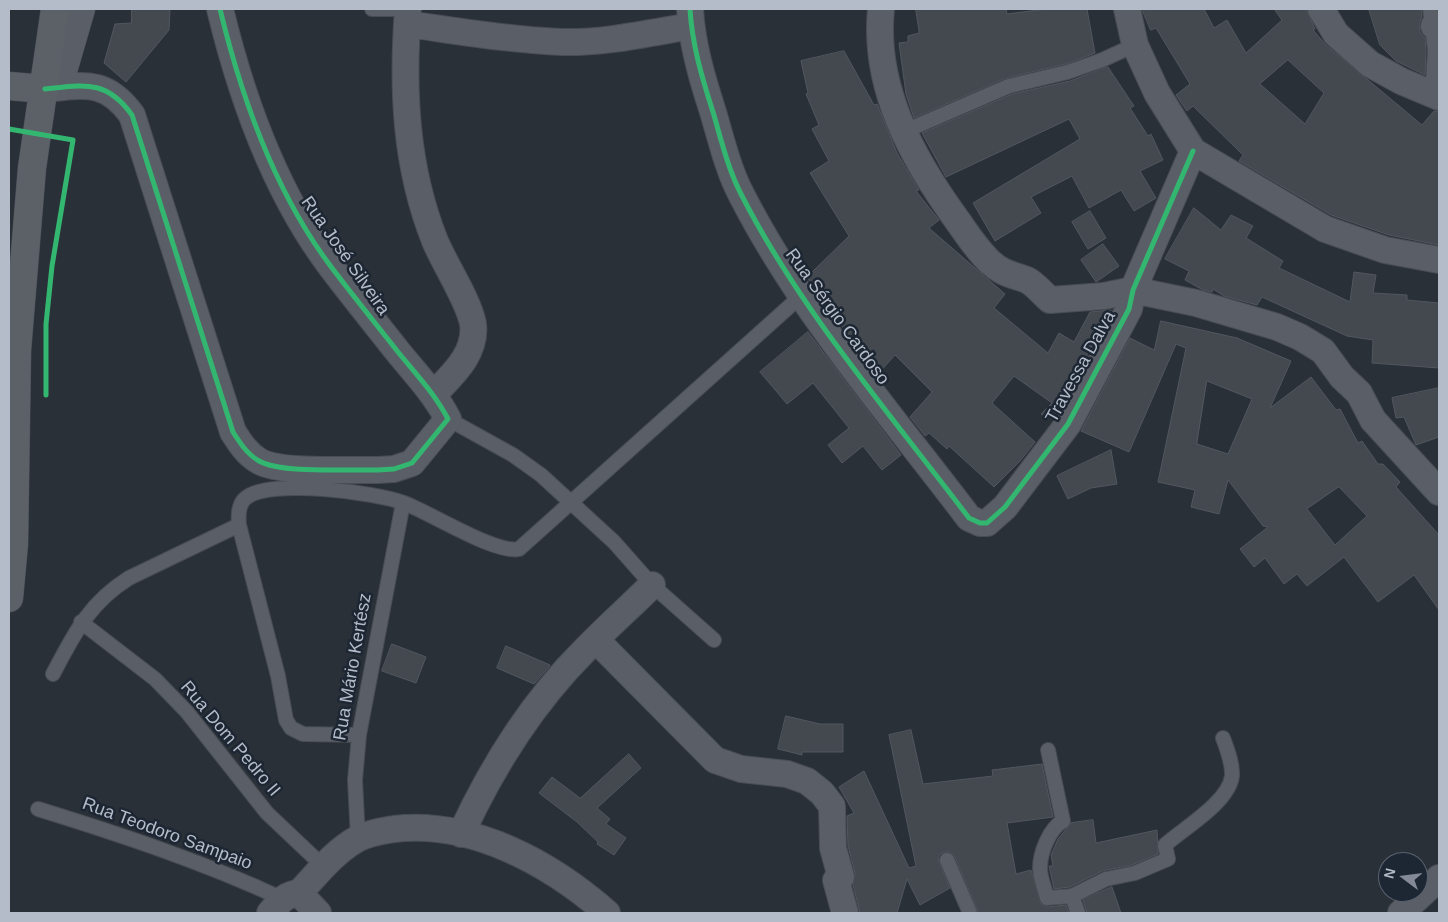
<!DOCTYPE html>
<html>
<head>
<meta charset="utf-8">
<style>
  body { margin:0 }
  #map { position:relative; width:1448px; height:922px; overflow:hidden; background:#2a3038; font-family:Arial,sans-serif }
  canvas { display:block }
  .frame { position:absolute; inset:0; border:10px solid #b4bcc9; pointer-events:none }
  .north { position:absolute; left:1378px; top:852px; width:50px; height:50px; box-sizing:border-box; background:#1d2633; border:1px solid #59626f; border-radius:50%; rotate:285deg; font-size:14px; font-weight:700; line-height:20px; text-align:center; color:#b4bcc9 }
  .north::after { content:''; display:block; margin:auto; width:18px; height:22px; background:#848b96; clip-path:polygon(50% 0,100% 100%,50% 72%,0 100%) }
</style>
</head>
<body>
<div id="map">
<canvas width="1448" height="922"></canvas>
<div class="frame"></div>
<div class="north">N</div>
</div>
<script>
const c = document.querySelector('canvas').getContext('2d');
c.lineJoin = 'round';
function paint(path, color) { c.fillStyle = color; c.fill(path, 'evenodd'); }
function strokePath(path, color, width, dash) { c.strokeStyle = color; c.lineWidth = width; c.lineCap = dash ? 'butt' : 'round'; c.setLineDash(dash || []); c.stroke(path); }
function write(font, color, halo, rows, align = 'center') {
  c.font = font + ' Arial,sans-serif'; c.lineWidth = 5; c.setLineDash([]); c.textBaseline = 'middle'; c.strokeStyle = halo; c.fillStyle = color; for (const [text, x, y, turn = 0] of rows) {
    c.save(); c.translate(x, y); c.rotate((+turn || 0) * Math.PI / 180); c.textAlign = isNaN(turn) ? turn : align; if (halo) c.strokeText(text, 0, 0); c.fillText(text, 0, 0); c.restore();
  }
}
const building = new Path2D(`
  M 132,9 L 170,9 L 169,30 L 126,82 L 104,63 L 115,24 L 131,23 Z
  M 916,9 L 1006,9 L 1007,14 L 1046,9 L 1087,9 L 1095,53 L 1066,64 L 1006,78 L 914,118 L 906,94 L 899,43 L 908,42 L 908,36 L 919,33 Z
  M 1142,9 L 1204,9 L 1214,28 L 1227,20 L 1246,53 L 1282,20 L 1274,9 L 1306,9 L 1315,29 L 1313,30 L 1326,45 L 1422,125 L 1434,111 L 1439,112 L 1439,245 L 1389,235 L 1331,215 L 1239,161 L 1243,155 L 1193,106 L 1187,111 L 1182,104 L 1176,95 L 1190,84 L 1156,28 L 1151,30 ZM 1288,60 L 1324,93 L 1305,124 L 1260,84 Z
  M 1369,9 L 1421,9 L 1422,17 L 1419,24 L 1420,32 L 1425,38 L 1426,51 L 1425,75 L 1396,61 L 1380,45 Z
  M 844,51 L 874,105 L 877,104 L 897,153 L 919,190 L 916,191 L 939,220 L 929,228 L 1005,294 L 994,308 L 1048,353 L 1059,333 L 1074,342 L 1090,312 L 1111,310 L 1053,419 L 1041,414 L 1052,403 L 1014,376 L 992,403 L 1035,442 L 1020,461 L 994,487 L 949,446 L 947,449 L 929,433 L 925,436 L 910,417 L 932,392 L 895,355 L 877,375 L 807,277 L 849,236 L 810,173 L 829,161 L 812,129 L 819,125 L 806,94 L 808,93 L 801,61 Z
  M 1108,67 L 1134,106 L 1130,108 L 1148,136 L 1151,134 L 1163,160 L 1140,171 L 1156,198 L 1134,211 L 1121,190 L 1089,208 L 1072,176 L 1031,197 L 1041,213 L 995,241 L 973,203 L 1080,139 L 1069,119 L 946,177 L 922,133 L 1012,94 L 1070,81 Z
  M 1194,208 L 1221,230 L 1231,215 L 1253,226 L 1246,238 L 1283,261 L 1279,268 L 1350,302 L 1354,272 L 1376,275 L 1373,293 L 1407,295 L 1407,300 L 1439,303 L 1439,368 L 1372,363 L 1373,340 L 1347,336 L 1262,297 L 1257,305 L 1224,296 L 1213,289 L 1212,292 L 1203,290 L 1185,280 L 1189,271 L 1165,259 Z
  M 1090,211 L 1106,238 L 1088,249 L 1072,222 Z
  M 1103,244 L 1119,266 L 1096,282 L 1081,260 Z
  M 1161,321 L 1237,338 L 1291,361 L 1270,408 L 1311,377 L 1336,410 L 1340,409 L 1358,443 L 1362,441 L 1378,464 L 1383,464 L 1400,482 L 1396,487 L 1439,535 L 1439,610 L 1414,575 L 1378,602 L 1344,557 L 1307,586 L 1297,574 L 1284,584 L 1265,558 L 1254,567 L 1240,549 L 1268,527 L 1263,526 L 1228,480 L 1219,514 L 1191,507 L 1195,490 L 1158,482 L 1186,348 L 1176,344 L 1129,452 L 1081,431 L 1130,338 L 1154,350 ZM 1207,381 L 1252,399 L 1228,454 L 1197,444 ZM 1339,487 L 1367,516 L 1335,545 L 1307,509 Z
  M 808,332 L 901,455 L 882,470 L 863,446 L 842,463 L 828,445 L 849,428 L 813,383 L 787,404 L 760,372 Z
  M 1439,388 L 1439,437 L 1416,445 L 1404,417 L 1396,418 L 1392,398 Z
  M 1111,450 L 1117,484 L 1091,488 L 1068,499 L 1057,476 Z
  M 392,644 L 426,657 L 416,683 L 382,671 Z
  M 506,646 L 550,665 L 549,667 L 534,684 L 497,668 Z
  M 786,716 L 820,724 L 843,724 L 843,752 L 802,752 L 802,755 L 778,749 Z
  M 911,730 L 923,784 L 993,776 L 992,770 L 1042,764 L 1053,817 L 1007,823 L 1016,874 L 1031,870 L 1041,904 L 1048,907 L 1066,905 L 1069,913 L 979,913 L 955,857 L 948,851 L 940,854 L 938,859 L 950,888 L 920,905 L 907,879 L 897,913 L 860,913 L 853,885 L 855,873 L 848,846 L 847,816 L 854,813 L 839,787 L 864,771 L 909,868 L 916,866 L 889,735 Z
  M 629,754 L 641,768 L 597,808 L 610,819 L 606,824 L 626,838 L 614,855 L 597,844 L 598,842 L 577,822 L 539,793 L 552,777 L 580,798 Z
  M 1093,820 L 1096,843 L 1157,830 L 1158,854 L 1132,865 L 1102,871 L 1070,887 L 1054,889 L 1049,866 L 1053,866 L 1051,855 L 1058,839 L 1071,823 Z
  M 1112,887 L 1121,913 L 1087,913 L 1083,900 Z`);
const service = new Path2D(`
  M 372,9 L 408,9
  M 1430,9 L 1435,51 L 1432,95
  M 903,132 L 1009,86 L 1068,72 L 1102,60 L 1135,45
  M 448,419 L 513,455 L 541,475 L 614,542 L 652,585 L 714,640
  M 81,622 L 155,679 L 187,712 L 267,813 L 323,866
  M 53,674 C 74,634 89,603 129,578 L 239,525
  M 359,735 L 303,734 L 291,728 L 286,720 L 278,676 L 239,525 C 238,515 238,503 247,497 C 271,479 375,492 404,503 C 431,513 495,554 519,549 L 801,296
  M 1048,750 L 1063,821 C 1050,828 1040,852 1040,868 C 1040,877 1045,889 1047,898 L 1072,896 L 1078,913
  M 38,809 C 122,835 203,862 283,899
  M 358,838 L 355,780 L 359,735 L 403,503
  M 947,860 L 970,913
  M 1072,896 L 1106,879 L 1135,873 L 1168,859 L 1165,845 C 1184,828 1229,802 1232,776 C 1233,764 1227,749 1223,738`);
const minor = new Path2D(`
  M 408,9 C 402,88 405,166 435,241 C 445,265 469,301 473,324 C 477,354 451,376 433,395
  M 690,9 C 692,44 702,78 713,112 C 721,139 728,169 741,194 C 800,310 891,415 969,518 L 980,523 L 987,523 L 1005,507 L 1068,424 L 1129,309 L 1133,290 L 1193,151
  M 881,9 C 873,87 912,158 957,220 C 967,234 977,250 990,262 C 1003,274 1011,274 1027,280 C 1035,284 1043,294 1050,300 L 1104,296 L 1133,290 L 1196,303 L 1277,327 L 1300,337 L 1323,351 L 1342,377 L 1359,393 L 1373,420 L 1439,492
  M 1127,9 L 1135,45 L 1157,93 L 1193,151 L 1325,229 L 1385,250 L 1439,260
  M 1321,9 L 1336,34 L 1370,64 L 1401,81 L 1439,97
  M 407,24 C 458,31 510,40 562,42 C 605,43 649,33 691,26
  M 1434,26 L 1439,24
  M 45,89 C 84,85 106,79 132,115 L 233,432 C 240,443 247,454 259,461 C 282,474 348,469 378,470 L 394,469 L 412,463 L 448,419 C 435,394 416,374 398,352 C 376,324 354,297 332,268 C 275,193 242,100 220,9
  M 596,640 L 715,760 L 741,769 L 787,774 L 807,781 L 822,793 L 832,806 L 833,848 L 841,877 L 836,880 L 845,913
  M 461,834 C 492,767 532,703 584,651 C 606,628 630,607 652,585
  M 299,893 L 318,913
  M 270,913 C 279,903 285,894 299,893 C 317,874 334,852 357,839 C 368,833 382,831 394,829 C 472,820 550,863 607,913
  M 1401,913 L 1439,878`);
const tertiary = new Path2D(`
  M 45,89 L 63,71 L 81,9`);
const primary = new Path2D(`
  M 9,86 L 45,89
  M 9,598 L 14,544 L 17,350 L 32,168 L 55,9`);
const cycleway = new Path2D(`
  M 690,9 C 692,44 702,78 713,112 C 721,139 728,169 741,194 C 800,310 891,415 969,518 L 980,523 L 987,523 L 1005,507 L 1068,424 L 1129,309 L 1133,290 L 1193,151
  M 45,89 C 84,85 106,79 132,115 L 233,432 C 240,443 247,454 259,461 C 282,474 348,469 378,470 L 394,469 L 412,463 L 448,419 C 435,394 416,374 398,352 C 376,324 354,297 332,268 C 275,193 242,100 220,9
  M 9,129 L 73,140 L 52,266 L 46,324 L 46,395`);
const streetNames = [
  ["Rua José Silveira",345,256,55],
  ["Rua Sérgio Cardoso",837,317,54],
  ["Travessa Dalva",1081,367,-61],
  ["Rua Mário Kertész",353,667,-80],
  ["Rua Dom Pedro II",230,739,50],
  ["Rua Teodoro Sampaio",167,834,20]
];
paint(building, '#444950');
strokePath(building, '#52575f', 1);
strokePath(service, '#484c53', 16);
strokePath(minor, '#484c53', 28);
strokePath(tertiary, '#484c53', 29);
strokePath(primary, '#484c55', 29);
strokePath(service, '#5a5e66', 14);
strokePath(minor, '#5a5e66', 26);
strokePath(tertiary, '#5a5e66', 28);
strokePath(primary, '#5c6168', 28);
strokePath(cycleway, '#33b770', 5);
write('18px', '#b4bcc9', '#1d2633', streetNames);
</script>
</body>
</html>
